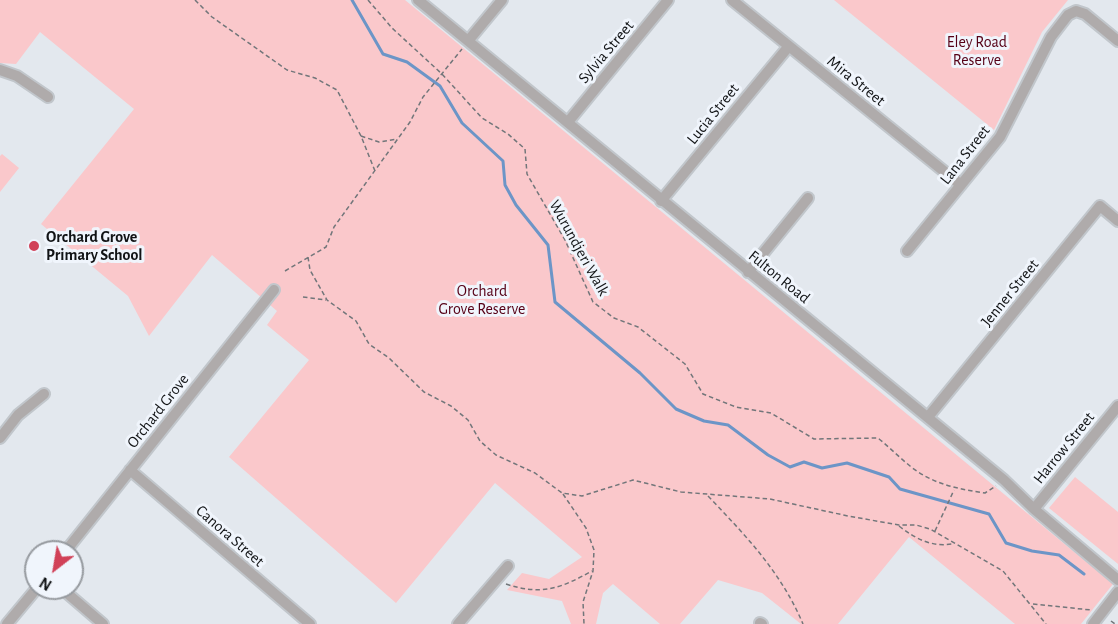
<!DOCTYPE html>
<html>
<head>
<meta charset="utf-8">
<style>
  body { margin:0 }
  #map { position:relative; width:1118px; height:624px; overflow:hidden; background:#e3e8ee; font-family:"Alegreya Sans",sans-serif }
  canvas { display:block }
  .north { position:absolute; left:24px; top:540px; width:60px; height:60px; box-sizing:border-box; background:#f0f5fc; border:2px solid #979ba0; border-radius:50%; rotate:211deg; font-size:16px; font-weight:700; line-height:24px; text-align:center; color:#111315 }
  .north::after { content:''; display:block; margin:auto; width:21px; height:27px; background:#d14158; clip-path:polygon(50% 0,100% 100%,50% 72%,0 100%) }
</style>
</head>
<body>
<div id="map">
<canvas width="1118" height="624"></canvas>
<div class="north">N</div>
</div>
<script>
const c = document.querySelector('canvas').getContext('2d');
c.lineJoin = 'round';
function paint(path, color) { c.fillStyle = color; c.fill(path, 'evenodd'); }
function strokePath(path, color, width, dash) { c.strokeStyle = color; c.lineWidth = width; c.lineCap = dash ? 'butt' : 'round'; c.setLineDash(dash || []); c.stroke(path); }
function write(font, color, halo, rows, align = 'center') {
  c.font = font + ' "Alegreya Sans",sans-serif'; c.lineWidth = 6; c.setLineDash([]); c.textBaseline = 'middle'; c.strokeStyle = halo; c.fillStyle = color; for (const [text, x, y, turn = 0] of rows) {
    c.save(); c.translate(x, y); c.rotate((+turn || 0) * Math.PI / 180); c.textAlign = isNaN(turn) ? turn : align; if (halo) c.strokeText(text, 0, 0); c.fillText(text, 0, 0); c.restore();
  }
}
const green = new Path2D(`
  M 0,0 L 405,0 L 1113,584 L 1081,624 L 1015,624 L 909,537 L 838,624 L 801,624 L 762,593 L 718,580 L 680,624 L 660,624 L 613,584 L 603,593 L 596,624 L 571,624 L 562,601 L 507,590 L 522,573 L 549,579 L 582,557 L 495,483 L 396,603 L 229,457 L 309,360 L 267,325 L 277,311 L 212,255 L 149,336 L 128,296 L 41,224 L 134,109 L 40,32 L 16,64 L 0,63 Z
  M 834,0 L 1068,0 L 1042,32 L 994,130 Z
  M 2,154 L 19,168 L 0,192 L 0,156 Z
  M 1075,477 L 1118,512 L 1118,564 L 1049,508 Z`);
const stream = new Path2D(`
  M 352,0 L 383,54 L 407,62 L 440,86 L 462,123 L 503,161 L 505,185 L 516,205 L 548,245 L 555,302 L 640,373 L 676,409 L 704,421 L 728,425 L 768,455 L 790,467 L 804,462 L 822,468 L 847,463 L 889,477 L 900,489 L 989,514 L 1006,543 L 1032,551 L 1059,555 L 1084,574`);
const path = new Path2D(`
  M 195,0 L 212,17 L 287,70 L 315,78 L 337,90 L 361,136 L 375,171
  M 368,0 L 392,28 L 442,74 L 482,118 L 508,134 L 525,149 L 527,174 L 565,240 L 593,302 L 614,318 L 638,327 L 685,364 L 703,394 L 736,407 L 771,413 L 814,439 L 878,438 C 889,447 899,457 910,466 C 932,484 958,489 985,493 L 996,486
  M 361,136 L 379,142 L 397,139
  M 308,257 L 310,270 L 327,300 L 356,321 L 369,344 L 389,358 L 424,392 L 451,406 L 468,420 L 480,441 L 496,455 L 535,473 L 562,493 L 582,496 L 633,480 L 681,492 L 770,499 L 848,516 L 899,525 L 916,525 L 930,529 L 1003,571 L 1046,624
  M 285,271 L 326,247 L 334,227 L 410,122 L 423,97 L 462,49
  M 303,297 L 326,300
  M 563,494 L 586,528 L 594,550 L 593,571 L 583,602 L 584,624
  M 708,496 C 746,536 781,572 803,624
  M 899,526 C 916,539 931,547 952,544
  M 935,531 L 954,490
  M 506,584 C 542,596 561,588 592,571
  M 1033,604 L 1091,610
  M 1111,621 L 1115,624`);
const minor = new Path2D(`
  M 418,0 L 1004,480 L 1034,509 L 1118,580
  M 732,0 L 961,185
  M 468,41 L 502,0
  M 0,70 L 17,76 L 48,97
  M 568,122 L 668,0
  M 661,201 L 789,46
  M 907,251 L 1000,137 L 1051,37 L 1068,15 L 1076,11 L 1085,14 L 1118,41
  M 748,272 L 808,198
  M 928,417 L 1100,206 L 1118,221
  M 0,438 L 18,415 L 44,394
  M 130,470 L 310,624
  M 1034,509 L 1118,406
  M 65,552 L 274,290
  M 61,588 L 103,624
  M 760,623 L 762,624
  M 7,624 L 37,588
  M 458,624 L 508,566
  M 1093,624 L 1118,592`);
const markers = [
  [34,246,6,"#d14158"]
];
const parkNames = [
  ["Eley Road",977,42],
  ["Reserve",977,60],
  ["Orchard",482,291],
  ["Grove Reserve",482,309]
];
const streetNames = [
  ["Sylvia Street",606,52,-50],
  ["Mira Street",856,81,39],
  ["Lucia Street",713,114,-51],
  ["Lana Street",965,155,-52],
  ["Wurundjeri Walk",579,248,61],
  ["Fulton Road",779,277,39],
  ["Jenner Street",1010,293,-51],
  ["Orchard Grove",158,411,-52],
  ["Harrow Street",1064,448,-51],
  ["Canora Street",230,536,41]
];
const poiNames = [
  ["Orchard Grove",46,237],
  ["Primary School",46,255]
];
paint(green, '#fac8cb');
strokePath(stream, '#6c95c7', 3);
strokePath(minor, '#c1c6cb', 14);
strokePath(path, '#72767a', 1.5, [4.5, 3]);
strokePath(minor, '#afabab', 10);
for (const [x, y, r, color] of markers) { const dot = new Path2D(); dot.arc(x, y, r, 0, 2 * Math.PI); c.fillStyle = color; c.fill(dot); strokePath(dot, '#f0f5fc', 2); }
write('16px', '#560016', '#f0f5fc', parkNames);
write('16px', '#111315', '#f0f5fc', streetNames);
write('bold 16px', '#111315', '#f0f5fc', poiNames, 'left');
</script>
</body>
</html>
